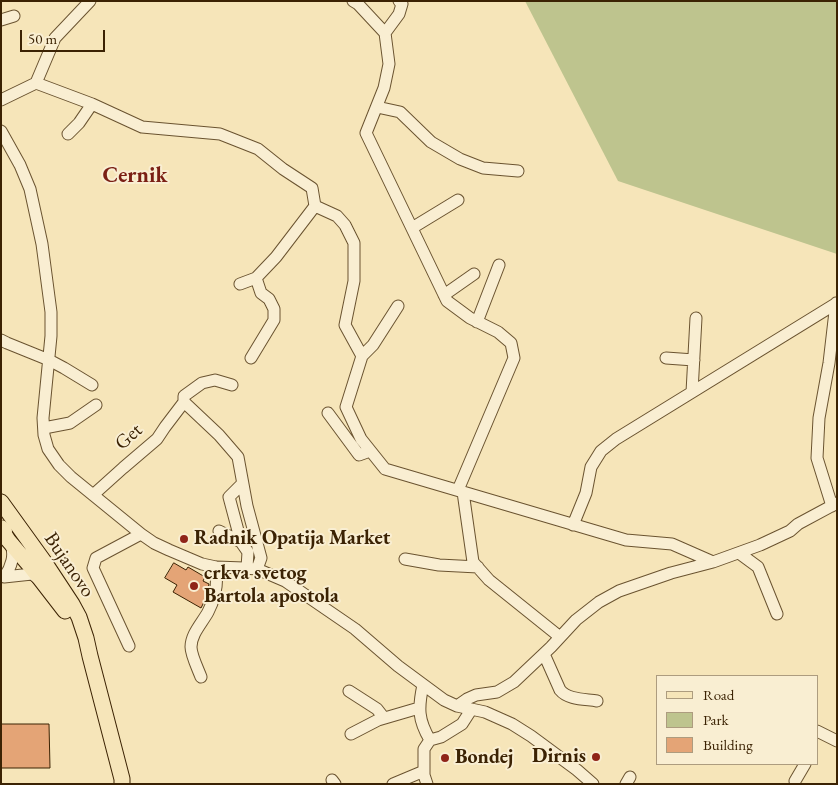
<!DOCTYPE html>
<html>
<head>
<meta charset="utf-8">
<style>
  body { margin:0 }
  #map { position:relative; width:838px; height:785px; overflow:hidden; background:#f6e5b9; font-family:"EB Garamond",serif }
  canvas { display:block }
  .frame { position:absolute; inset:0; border:2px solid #3b2203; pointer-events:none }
  .legend { position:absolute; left:656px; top:675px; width:162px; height:90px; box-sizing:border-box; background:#f9eed2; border:1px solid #ad9c7f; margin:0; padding:6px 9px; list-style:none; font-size:15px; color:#3b2203 }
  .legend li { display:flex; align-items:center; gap:10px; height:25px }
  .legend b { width:25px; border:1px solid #ad9c7f }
  .scale { position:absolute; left:20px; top:30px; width:85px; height:22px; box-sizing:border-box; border:2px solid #3b2203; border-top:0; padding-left:6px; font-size:15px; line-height:18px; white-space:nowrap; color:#3b2203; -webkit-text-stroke:4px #f9eed2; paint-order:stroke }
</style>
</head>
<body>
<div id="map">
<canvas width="838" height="785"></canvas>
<div class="frame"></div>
<ul class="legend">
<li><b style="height:6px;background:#f6e5b9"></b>Road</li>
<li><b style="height:14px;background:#bec48e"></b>Park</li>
<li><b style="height:14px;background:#e4a476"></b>Building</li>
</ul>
<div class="scale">50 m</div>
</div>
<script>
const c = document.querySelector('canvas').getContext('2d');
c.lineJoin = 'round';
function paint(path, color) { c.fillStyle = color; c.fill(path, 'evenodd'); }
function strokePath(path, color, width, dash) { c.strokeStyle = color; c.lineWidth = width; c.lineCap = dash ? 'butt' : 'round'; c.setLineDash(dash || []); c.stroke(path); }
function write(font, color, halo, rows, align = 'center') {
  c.font = font + ' "EB Garamond",serif'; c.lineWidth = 4; c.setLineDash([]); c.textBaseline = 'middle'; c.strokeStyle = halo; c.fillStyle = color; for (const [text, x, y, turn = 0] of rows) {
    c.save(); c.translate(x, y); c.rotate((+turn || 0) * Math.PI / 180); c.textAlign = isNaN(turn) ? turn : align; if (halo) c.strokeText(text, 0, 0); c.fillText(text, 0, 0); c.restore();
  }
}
const green = new Path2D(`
  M 525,1 L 837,1 L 837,254 L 618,181 Z`);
const building = new Path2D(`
  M 174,563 L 186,570 L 188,567 L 205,577 L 203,581 L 209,584 L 206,598 L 201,608 L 173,592 L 177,585 L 165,578 Z
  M 1,724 L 49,724 L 50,768 L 1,768 Z`);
const minor = new Path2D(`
  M 353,1 L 358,4 L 385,33 L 389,64 L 384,88 L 366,133 L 447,301 L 470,318 L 498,332 L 511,343 L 514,358 L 458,490
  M 1,20 L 14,16
  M 385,33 L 399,14 L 402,4 L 399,1
  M 36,83 L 92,104 L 142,127 L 220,134 L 258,149 L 283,169 L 312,188 L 315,206 L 276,257 L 256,278 L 240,284
  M 1,100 L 36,83 L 55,38 L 90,1
  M 377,107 L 400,112 L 431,142 L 460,159 L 483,168 L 518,171
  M 1,131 L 20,165 L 30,189 L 42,244 L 51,312 L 51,336 L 43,418 L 44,435 L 48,449 L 59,465 L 71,477 L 141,534 L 154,543 L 169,550 L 202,564 L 216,567 L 244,568 L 257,569 L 285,581 L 355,629 L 398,666 L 444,700 L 457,706 L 485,712 L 512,724 L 531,736 L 577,770 L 593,784
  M 68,134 L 79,123 L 92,104
  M 315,206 L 337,216 L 345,225 L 354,243 L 354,281 L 345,325 L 362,356 L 346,407 L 361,439 L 385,469 L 626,540 L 672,544 L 713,562
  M 412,228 L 458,200
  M 444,295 L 474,274
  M 477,322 L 499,265
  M 1,340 L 7,343 L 49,360 L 64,368 L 92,385
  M 362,356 L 373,345 L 398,306
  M 251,358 L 274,320 L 274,309 L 269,299 L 261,293 L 256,278
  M 666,358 L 694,360
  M 692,392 L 696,318
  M 184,402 L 219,435 L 238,457 L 247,506 L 261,558 L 257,569
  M 184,402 L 184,396 L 202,383 L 215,380 L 232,385
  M 328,413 L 359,455 L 370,451
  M 44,428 L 70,423 L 96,405
  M 242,484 L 229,497 L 241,542 L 248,552 L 247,568
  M 463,492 L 473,562 L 489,580 L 560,637
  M 93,495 L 123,468 L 157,439 L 165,427 L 184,402
  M 832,506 L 817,458 L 819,418 L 829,363 L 836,303
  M 573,525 L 586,493 L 591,467 L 601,451 L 616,439 L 837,303
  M 219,531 L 241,542
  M 10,543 C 16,554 11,568 4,577 L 32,574 L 40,580
  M 739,553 L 758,567 L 777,614
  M 405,559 L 439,565 L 478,567
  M 129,646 L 93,568 L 96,558 L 141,534
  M 544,654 L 560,690 C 568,700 586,699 597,701
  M 201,677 C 198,669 191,655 191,647 C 191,634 202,623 208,612 C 216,597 218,583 216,567
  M 423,685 C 418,708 418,720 430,740
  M 349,691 L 377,709 L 384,718
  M 457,706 L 467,699 L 476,695 L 497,692 L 514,682 L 551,647 L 576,620 L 599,602 L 619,591 L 671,573 L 713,562 L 760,545 L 790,531 L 798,524 L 837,503
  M 817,731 L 837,741
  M 351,734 L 378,720 L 419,708
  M 332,780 L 335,784
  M 795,781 L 805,764
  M 393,784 L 424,771
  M 427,784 L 424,775 L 424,749 L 430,740 L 441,737 L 462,724 L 471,710
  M 626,784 L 630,777`);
const major = new Path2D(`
  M 1,502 L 45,563 L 72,604 L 79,617 L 86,638 L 90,656 L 122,779 L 122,784
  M 1,529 L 8,540 L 31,567 L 65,611`);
const highway = new Path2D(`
  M 1,529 L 3,531`);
const markers = [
  [184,539,5,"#8f2418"],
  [194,586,5,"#8f2418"],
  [596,757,5,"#8f2418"],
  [445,758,5,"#8f2418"]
];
const streetNames = [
  ["Get",129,437,-42],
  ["Bujanovo",69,565,56]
];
const poiNames = [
  ["Radnik Opatija Market",194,539],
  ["crkva svetog",204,574],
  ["Bartola apostola",204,597],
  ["Dirnis",586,757,"right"],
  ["Bondej",455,758]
];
const quarterNames = [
  ["Cernik",135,176]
];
paint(green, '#bec48e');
paint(building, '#e4a476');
strokePath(building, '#3b2203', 1);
strokePath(minor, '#6a5330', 13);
strokePath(major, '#3b2203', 17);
strokePath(highway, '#3b2203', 19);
strokePath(minor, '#f9eed2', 11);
strokePath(major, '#f6e5b9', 15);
strokePath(highway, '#f6e5b9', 18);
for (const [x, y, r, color] of markers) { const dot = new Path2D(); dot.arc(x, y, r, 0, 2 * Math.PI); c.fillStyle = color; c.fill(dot); strokePath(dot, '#f9eed2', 2); }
write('20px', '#3b2203', '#f9eed2', streetNames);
write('bold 20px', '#3b2203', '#f9eed2', poiNames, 'left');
write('bold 22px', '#7a1f14', '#f9eed2', quarterNames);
</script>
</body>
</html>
